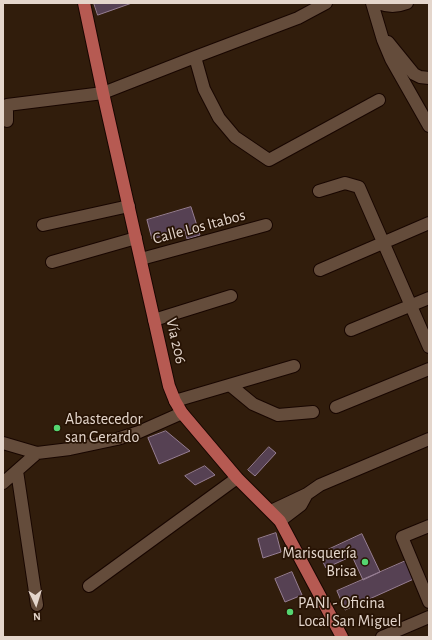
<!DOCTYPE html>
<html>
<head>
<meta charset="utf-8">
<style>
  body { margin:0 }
  #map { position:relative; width:432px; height:640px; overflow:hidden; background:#311d0c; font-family:"Alegreya Sans",sans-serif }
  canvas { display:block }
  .frame { position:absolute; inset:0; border:4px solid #e4d6cc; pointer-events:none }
  .north { position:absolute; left:16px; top:584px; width:40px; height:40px; -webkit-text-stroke:3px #271304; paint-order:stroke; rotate:176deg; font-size:11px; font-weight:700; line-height:16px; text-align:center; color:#e4d6cc }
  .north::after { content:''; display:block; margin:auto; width:14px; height:18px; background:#e4d6cc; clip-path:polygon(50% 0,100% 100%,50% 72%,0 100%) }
</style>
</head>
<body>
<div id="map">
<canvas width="432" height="640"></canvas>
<div class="frame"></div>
<div class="north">N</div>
</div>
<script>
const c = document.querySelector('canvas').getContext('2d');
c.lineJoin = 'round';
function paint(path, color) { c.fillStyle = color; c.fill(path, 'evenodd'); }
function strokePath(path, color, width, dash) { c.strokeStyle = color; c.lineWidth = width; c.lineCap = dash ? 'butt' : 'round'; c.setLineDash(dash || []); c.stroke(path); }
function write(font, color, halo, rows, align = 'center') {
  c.font = font + ' "Alegreya Sans",sans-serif'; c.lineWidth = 3.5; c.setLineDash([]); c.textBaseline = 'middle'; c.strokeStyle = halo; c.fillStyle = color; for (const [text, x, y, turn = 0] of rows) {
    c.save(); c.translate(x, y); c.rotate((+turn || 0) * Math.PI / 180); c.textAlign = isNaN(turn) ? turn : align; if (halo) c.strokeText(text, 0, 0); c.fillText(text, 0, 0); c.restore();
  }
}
const building = new Path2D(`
  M 94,3 L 132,3 L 98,15 Z
  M 191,207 L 200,235 L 187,239 L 185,230 L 152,239 L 147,220 Z
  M 166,431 L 190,451 L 159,464 L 148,438 Z
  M 269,447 L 276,453 L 255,476 L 248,470 Z
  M 205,466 L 215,475 L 195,485 L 185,476 Z
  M 276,533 L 281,552 L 263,558 L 258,539 Z
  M 362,534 L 380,572 L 363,580 L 352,556 L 326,568 L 319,554 Z
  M 408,560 L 416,578 L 345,610 L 337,591 Z
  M 292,572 L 302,595 L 285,602 L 275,579 Z`);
const minor = new Path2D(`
  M 372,3 L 383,40 L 391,59 L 429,126
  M 378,3 C 388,7 397,7 407,3
  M 388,42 L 414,74 L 420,77 L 429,78
  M 195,57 L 204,89 L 219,118 L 235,137 L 269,160 L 379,100
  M 7,121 L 7,105 L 103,93 L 195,57 L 298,18 L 326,3
  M 319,191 L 345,183 L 359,187 L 429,347
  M 43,225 L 129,206
  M 141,259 L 266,225
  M 52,262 L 136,238
  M 320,270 L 429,223
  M 154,320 L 231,296
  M 351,330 L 429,298
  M 230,385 L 253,404 L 278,415 L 313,412
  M 175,401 L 294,366
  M 336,407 L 429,369
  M 3,443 L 37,453 L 70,449 L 117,439 L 139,432 L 182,413
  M 17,471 L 37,605
  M 3,483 L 37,453
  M 271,511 L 307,494 L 320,485 L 429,439
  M 280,521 L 301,505 L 307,494
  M 429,526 L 402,537 L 429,602
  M 89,586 L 237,478
  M 382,637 L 429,617`);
const major = new Path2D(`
  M 84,3 L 103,93 L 169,386 L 175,401 L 182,413 L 237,478 L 280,521 L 342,637`);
const markers = [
  [57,428,4,"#55d671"],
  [365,562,4,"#55d671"],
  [290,612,4,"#55d671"]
];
const streetNames = [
  ["Calle Los Itabos",199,227,-15],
  ["Vía 206",176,341,77]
];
const poiNames = [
  ["Abastecedor",65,419],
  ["san Gerardo",65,437],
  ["Marisquería",357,553,"right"],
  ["Brisa",357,571,"right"],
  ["PANI - Oficina",298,603],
  ["Local San Miguel",298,621]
];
paint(building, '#564153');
strokePath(building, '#967e93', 1);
strokePath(minor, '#180600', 14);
strokePath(major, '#180600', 14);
strokePath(minor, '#644c3b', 12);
strokePath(major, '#b65a52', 12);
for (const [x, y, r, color] of markers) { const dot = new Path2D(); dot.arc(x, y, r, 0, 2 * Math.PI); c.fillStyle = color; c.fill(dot); strokePath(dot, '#271304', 1.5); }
write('16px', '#e4d6cc', '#271304', streetNames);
write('16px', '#e4d6cc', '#271304', poiNames, 'left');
</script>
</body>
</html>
